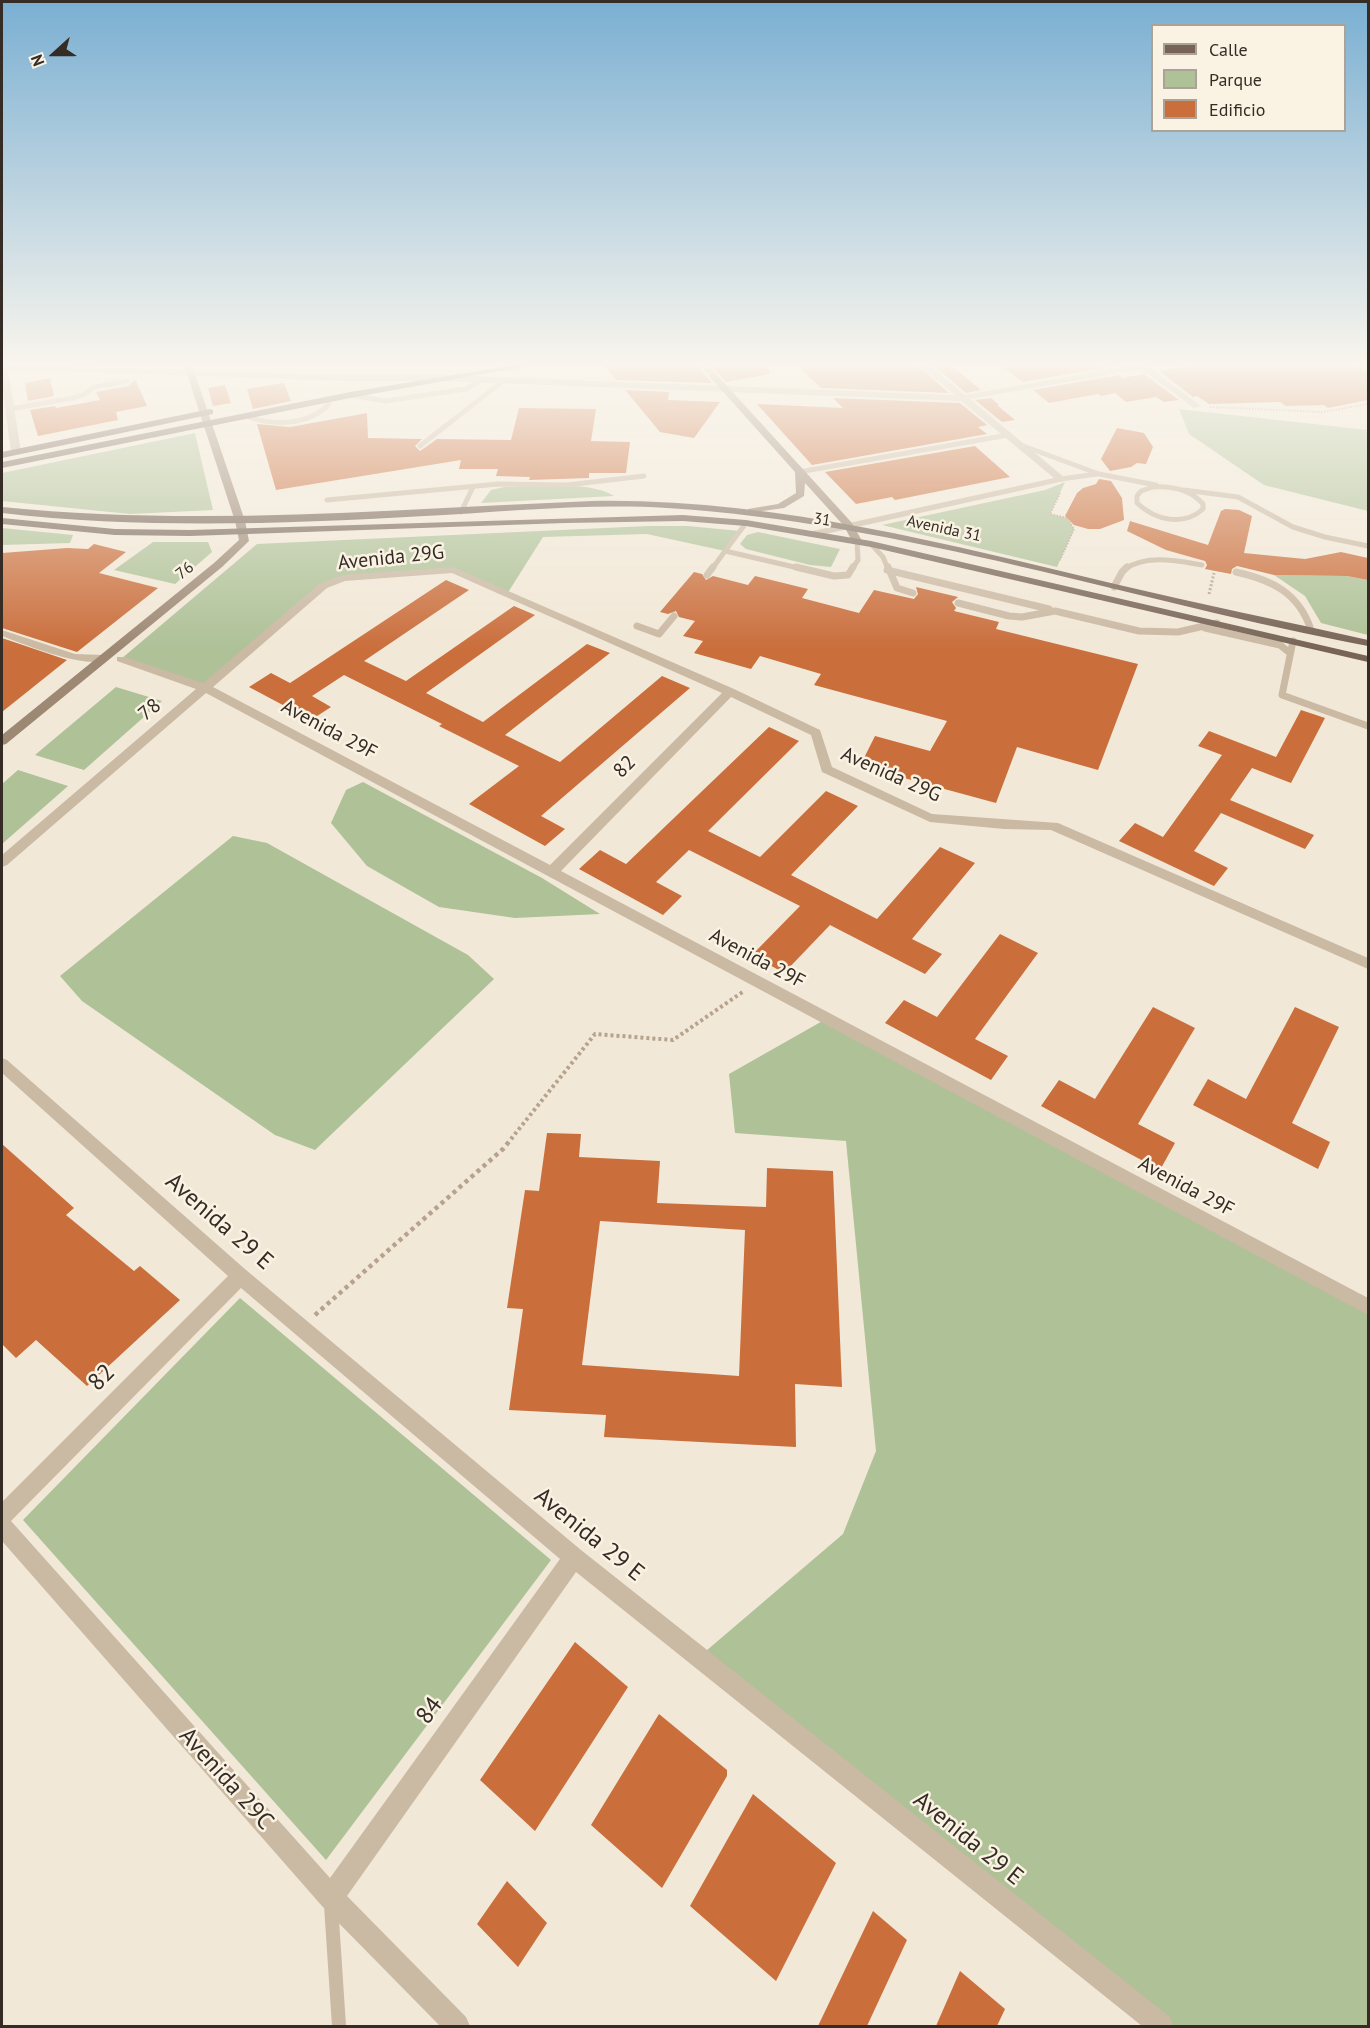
<!DOCTYPE html>
<html>
<head>
<meta charset="utf-8">
<style>
  body { margin:0 }
  #map { position:relative; width:1370px; height:2028px; overflow:hidden; background:#f2e8d7; font-family:"PT Sans",sans-serif }
  canvas { display:block }
  .frame { position:absolute; inset:0; border:3px solid #352c25; pointer-events:none }
  .legend { position:absolute; left:1151px; top:24px; width:195px; height:108px; box-sizing:border-box; background:#faf2e3; border:2px solid #aba397; margin:0; padding:8px 10px; list-style:none; font-size:18px; color:#352c25 }
  .legend li { display:flex; align-items:center; gap:12px; height:30px }
  .legend b { width:30px; border:2px solid #aba397 }
  .north { position:absolute; left:24px; top:24px; width:60px; height:60px; -webkit-text-stroke:4px #faf2e3; paint-order:stroke; rotate:249deg; font-size:16px; font-weight:700; line-height:24px; text-align:center; color:#352c25 }
  .north::after { content:''; display:block; margin:auto; width:21px; height:27px; background:#352c25; clip-path:polygon(50% 0,100% 100%,50% 72%,0 100%) }
</style>
</head>
<body>
<div id="map">
<canvas width="1370" height="2028"></canvas>
<div class="frame"></div>
<ul class="legend">
<li><b style="height:8px;background:#776456"></b>Calle</li>
<li><b style="height:16px;background:#aec197"></b>Parque</li>
<li><b style="height:16px;background:#ca6e3c"></b>Edificio</li>
</ul>
<div class="north">N</div>
</div>
<script>
const c = document.querySelector('canvas').getContext('2d');
c.lineJoin = 'round';
function paint(path, color) { c.fillStyle = color; c.fill(path, 'evenodd'); }
function strokePath(path, color, width, dash) { c.strokeStyle = color; c.lineWidth = width; c.lineCap = dash ? 'butt' : 'round'; c.setLineDash(dash || []); c.stroke(path); }
function write(font, color, halo, rows, align = 'center') {
  c.font = font + ' "PT Sans",sans-serif'; c.lineWidth = 5; c.setLineDash([]); c.textBaseline = 'middle'; c.strokeStyle = halo; c.fillStyle = color; for (const [text, x, y, turn = 0] of rows) {
    c.save(); c.translate(x, y); c.rotate((+turn || 0) * Math.PI / 180); c.textAlign = isNaN(turn) ? turn : align; if (halo) c.strokeText(text, 0, 0); c.fillText(text, 0, 0); c.restore();
  }
}
const green = new Path2D(`
  M 1179,409 L 1368,430 L 1368,511 L 1264,485 L 1189,434 Z
  M 195,433 L 213,510 L 130,514 L 2,501 L 2,473 Z
  M 1065,482 L 1050,514 L 1067,518 L 1074,529 L 1057,567 L 882,525 L 1045,490 Z
  M 504,487 C 534,487 589,480 614,496 L 481,503 L 491,490 Z
  M 648,526 L 688,526 L 740,531 L 725,551 L 647,534 L 543,537 L 507,594 L 453,570 L 343,578 L 323,586 L 206,688 L 121,659 L 257,544 Z
  M 2,528 L 73,535 L 70,543 L 2,545 Z
  M 758,532 L 840,549 L 831,567 L 810,565 L 746,549 L 740,544 L 747,535 Z
  M 153,542 L 208,542 L 212,552 L 175,584 L 114,570 Z
  M 1274,575 L 1347,576 L 1368,580 L 1368,635 L 1321,623 L 1305,596 Z
  M 116,687 L 162,701 L 84,770 L 35,755 Z
  M 18,770 L 68,786 L 2,844 L 2,784 Z
  M 363,782 L 542,878 L 600,914 L 515,918 L 439,907 L 367,866 L 331,823 L 346,790 Z
  M 233,836 L 267,843 L 468,955 L 494,979 L 315,1150 L 275,1135 L 82,1001 L 60,976 Z
  M 826,1019 L 1368,1307 L 1368,2026 L 1161,2026 L 699,1657 L 843,1534 L 876,1451 L 846,1141 L 735,1133 L 729,1074 Z
  M 240,1298 L 551,1560 L 326,1860 L 23,1520 Z`);
const building = new Path2D(`
  M 604,365 L 697,365 L 712,383 L 616,380 Z
  M 711,365 L 769,365 L 770,374 L 726,382 Z
  M 797,365 L 918,365 L 949,393 L 821,388 Z
  M 933,365 L 951,365 L 981,390 L 966,393 Z
  M 1000,365 L 1105,365 L 1108,367 L 1023,382 Z
  M 1193,365 L 1356,365 L 1368,373 L 1368,400 L 1328,408 L 1324,405 L 1286,406 L 1280,402 L 1209,404 L 1197,396 L 1193,397 L 1159,371 Z
  M 1144,374 L 1179,400 L 1164,402 L 1156,397 L 1126,402 L 1115,393 L 1101,396 L 1098,394 L 1049,403 L 1033,390 L 1119,375 L 1122,378 Z
  M 50,378 L 54,396 L 28,401 L 25,383 Z
  M 135,379 L 147,406 L 116,412 L 118,420 L 38,436 L 30,410 L 55,406 L 56,408 L 100,400 L 96,392 L 128,386 Z
  M 284,383 L 291,401 L 253,409 L 247,389 Z
  M 225,385 L 231,403 L 213,406 L 208,388 Z
  M 625,390 L 669,392 L 668,400 L 720,402 L 694,438 L 660,432 Z
  M 833,398 L 960,403 L 987,425 L 978,427 L 987,434 L 812,465 L 757,404 L 843,408 Z
  M 991,398 L 999,405 L 997,405 L 1015,420 L 1002,422 L 975,400 Z
  M 519,408 L 596,409 L 591,441 L 630,442 L 626,473 L 589,473 L 589,478 L 529,480 L 530,477 L 496,476 L 498,469 L 459,469 L 461,460 L 276,490 L 257,424 L 290,427 L 367,413 L 368,438 L 422,439 L 415,446 L 420,451 L 437,439 L 511,440 Z
  M 1117,428 L 1144,433 L 1153,447 L 1146,464 L 1137,463 L 1131,467 L 1110,471 L 1101,459 Z
  M 975,446 L 1010,477 L 895,500 L 892,497 L 856,504 L 825,472 Z
  M 1099,479 L 1111,481 L 1122,498 L 1124,520 L 1100,529 L 1088,529 L 1074,525 L 1065,516 L 1077,493 L 1083,488 L 1096,484 Z
  M 1225,509 L 1239,510 L 1252,516 L 1244,553 L 1305,559 L 1341,552 L 1368,558 L 1368,580 L 1347,576 L 1274,575 L 1237,566 L 1232,569 L 1231,574 L 1205,569 L 1207,565 L 1205,561 L 1166,550 L 1127,531 L 1130,521 L 1208,545 L 1221,511 Z
  M 94,544 L 126,552 L 99,573 L 158,588 L 77,652 L 2,628 L 2,553 L 67,548 L 88,549 Z
  M 694,572 L 702,574 L 706,580 L 713,576 L 748,585 L 755,576 L 808,589 L 802,598 L 859,613 L 874,590 L 914,599 L 918,594 L 916,587 L 958,597 L 952,602 L 956,608 L 954,611 L 999,622 L 996,629 L 1138,664 L 1098,770 L 1017,747 L 996,803 L 860,766 L 875,736 L 930,751 L 947,721 L 814,685 L 821,674 L 760,656 L 751,669 L 694,653 L 703,641 L 683,636 L 695,621 L 679,617 L 676,611 L 668,614 L 660,612 Z
  M 446,580 L 469,590 L 364,661 L 406,681 L 514,606 L 535,615 L 426,693 L 483,722 L 587,644 L 610,653 L 505,735 L 560,762 L 662,676 L 690,688 L 541,816 L 565,829 L 545,846 L 469,804 L 519,766 L 439,726 L 442,724 L 344,675 L 312,696 L 331,707 L 311,720 L 249,687 L 271,673 L 290,683 Z
  M 2,638 L 67,660 L 2,712 Z
  M 1301,710 L 1325,718 L 1291,783 L 1252,768 L 1230,800 L 1314,835 L 1305,849 L 1221,813 L 1194,851 L 1228,868 L 1214,886 L 1119,841 L 1135,823 L 1163,837 L 1222,755 L 1198,746 L 1209,731 L 1276,757 Z
  M 769,727 L 799,741 L 708,831 L 760,857 L 826,791 L 858,806 L 791,875 L 877,919 L 940,847 L 975,863 L 912,939 L 942,954 L 925,974 L 830,925 L 784,973 L 752,955 L 800,906 L 689,850 L 656,882 L 682,896 L 663,915 L 579,869 L 600,850 L 626,864 Z
  M 1000,934 L 1038,953 L 975,1039 L 1008,1056 L 991,1080 L 885,1023 L 904,1000 L 937,1017 Z
  M 1153,1007 L 1195,1028 L 1138,1124 L 1175,1143 L 1160,1170 L 1041,1106 L 1059,1080 L 1095,1099 Z
  M 1295,1007 L 1339,1027 L 1292,1123 L 1330,1142 L 1318,1169 L 1193,1105 L 1208,1079 L 1246,1099 Z
  M 547,1133 L 581,1134 L 579,1157 L 660,1161 L 657,1203 L 766,1207 L 767,1168 L 833,1171 L 842,1387 L 795,1384 L 796,1447 L 604,1437 L 606,1415 L 509,1410 L 523,1309 L 507,1308 L 525,1190 L 539,1191 ZM 600,1221 L 745,1230 L 739,1376 L 582,1365 Z
  M 2,1144 L 74,1208 L 66,1215 L 134,1271 L 140,1266 L 180,1300 L 87,1386 L 36,1340 L 16,1358 L 2,1344 Z
  M 575,1642 L 628,1687 L 535,1831 L 480,1780 Z
  M 659,1714 L 727,1770 L 727,1776 L 662,1888 L 591,1825 Z
  M 753,1794 L 836,1863 L 776,1981 L 690,1906 Z
  M 507,1881 L 547,1923 L 518,1967 L 477,1924 Z
  M 873,1911 L 907,1940 L 867,2026 L 818,2026 Z
  M 960,1971 L 1005,2009 L 997,2026 L 936,2026 Z`);
const pathFar3 = new Path2D(`
  M 1210,407 L 1323,412 L 1368,404
  M 1060,493 L 1050,514 L 1067,518 L 1074,529 L 1060,560`);
const pathFar2 = new Path2D(`
  M 1209,594 L 1214,573`);
const pathFar1 = new Path2D(`
  M 511,1139 L 595,1034 L 673,1040 L 744,991`);
const path = new Path2D(`
  M 315,1315 L 503,1149 L 512,1138`);
const laneFar2 = new Path2D(`
  M 350,395 L 385,401 L 466,389 L 482,380
  M 10,409 L 73,398 L 83,395 L 94,387 L 127,381
  M 246,416 C 272,426 308,426 329,404 L 326,399
  M 1018,444 L 1099,474 L 1156,485
  M 420,446 L 503,381
  M 799,472 L 1008,435
  M 1061,479 L 1097,474
  M 1153,487 C 1172,486 1190,489 1203,504 L 1203,509 C 1183,527 1155,520 1137,503 L 1137,496 L 1141,491 Z
  M 1184,490 L 1238,497 L 1293,527 L 1325,537 L 1368,546
  M 327,500 L 498,484 L 567,485 L 644,476
  M 461,512 L 473,487
  M 746,523 L 725,551 L 803,569
  M 871,544 L 883,557 L 888,569
  M 712,569 L 725,551
  M 852,569 L 858,560 L 857,541
  M 1125,569 C 1147,554 1178,561 1202,565`);
const laneFar1 = new Path2D(`
  M 796,567 L 834,576 L 848,575 L 853,567
  M 888,567 L 897,588 L 913,593
  M 887,570 L 1049,609
  M 1236,572 C 1272,580 1299,593 1311,630
  M 707,575 L 713,567
  M 1114,587 L 1122,572 L 1127,567
  M 958,603 L 1009,616 L 1022,617 L 1055,611 L 1139,631 L 1178,632 L 1217,623
  M 637,626 L 659,634 L 674,616
  M 1205,628 L 1280,645 L 1290,653
  M 1293,641 L 1282,695 L 1368,726`);
const lane = new Path2D(`
  M 331,1905 L 339,2026`);
const street = new Path2D(`
  M 2,365 L 344,375 L 443,375 L 955,395 L 920,365 L 929,365 L 965,395 L 1133,365 L 1151,365 L 1149,367 L 1201,406 L 1194,408 L 1141,369 L 970,399 L 1064,477 L 1064,481 L 812,537 L 808,536 L 808,532 L 1054,478 L 961,401 L 443,381 L 344,381 L 8,369 L 21,452 L 16,455 L 11,452 L 2,384 Z
  M 1358,365 L 1368,365 L 1368,371 Z
  M 453,567 L 734,689 L 820,730 L 832,767 L 932,814 L 1058,823 L 1368,958 L 1368,969 L 1051,830 L 1004,829 L 930,822 L 822,772 L 811,735 L 731,697 L 561,871 L 1368,1298 L 1368,1315 L 206,693 L 7,865 L 2,867 L 2,855 L 196,689 L 117,661 L 117,657 L 125,657 L 203,683 L 319,584 L 343,575 ZM 452,573 L 722,693 L 550,865 L 213,687 L 327,588 L 345,581 Z
  M 2,630 L 75,654 L 103,655 L 109,658 C 91,672 23,644 2,636 Z
  M 2,1058 L 7,1060 L 246,1270 L 581,1550 L 1170,2017 L 1173,2026 L 1142,2026 L 576,1572 L 347,1896 L 466,2017 L 470,2026 L 440,2026 L 322,1906 L 2,1541 L 2,1502 L 228,1276 L 2,1073 ZM 241,1288 L 560,1559 L 330,1878 L 11,1521 Z`);
const secondary = new Path2D(`
  M 184,365 L 192,365 L 245,521 L 249,541 L 222,567 L 6,744 L 2,745 L 2,735 L 214,563 L 239,540 L 235,521 Z
  M 699,365 L 708,365 L 852,523 L 862,541 L 861,543 L 853,543 L 844,526 L 805,483 L 804,496 L 784,508 L 748,513 L 748,509 L 778,504 L 796,493 L 795,472 Z`);
const primary = new Path2D(`
  M 514,365 L 533,365 L 350,398 L 2,468 L 2,462 L 350,392 Z
  M 210,409 L 213,410 L 213,414 L 2,458 L 2,452 Z
  M 592,501 C 770,498 943,543 1115,584 C 1199,604 1284,621 1368,640 L 1368,646 C 1135,602 906,523 667,508 C 587,503 505,512 425,516 C 283,524 142,529 2,513 L 2,507 C 199,527 395,509 592,501 Z
  M 683,515 L 746,520 L 871,541 L 1368,656 L 1368,662 L 871,547 L 746,526 L 683,521 L 565,523 L 190,536 L 115,535 L 2,524 L 2,518 L 115,529 L 190,530 Z`);
const farStreetnames = [
  ["31",822,520,9],
  ["Avenida 31",944,529,12],
  ["76",185,571,-39]
];
const streetNames = [
  ["Avenida 29G",391,558,-6],
  ["78",150,710,-40],
  ["Avenida 29F",329,730,28],
  ["82",625,767,-45],
  ["Avenida 29G",891,775,24],
  ["Avenida 29F",757,959,28],
  ["Avenida 29F",1186,1187,28]
];
const nearStreetnames = [
  ["Avenida 29 E",219,1222,41],
  ["82",102,1378,-45],
  ["Avenida 29 E",589,1535,39],
  ["84",430,1711,-54],
  ["Avenida 29C",226,1779,48],
  ["Avenida 29 E",968,1839,39]
];
paint(green, '#aec197');
paint(building, '#ca6e3c');
strokePath(pathFar3, '#b6a38d', 2, [1.5, 1.5]);
strokePath(pathFar2, '#b6a38d', 3, [2, 2]);
strokePath(pathFar1, '#b6a38d', 4, [3, 3]);
strokePath(path, '#b6a38d', 4.5, [4, 4]);
strokePath(laneFar2, '#cab9a3', 5);
strokePath(laneFar1, '#cab9a3', 7);
strokePath(lane, '#cab9a3', 14);
paint(street, '#cab9a3');
paint(secondary, '#9d8874');
paint(primary, '#776456');
const sky = c.createLinearGradient(0, 0, 0, 649);
sky.addColorStop(0, '#7aafd2');
sky.addColorStop(0.56, '#f9f5ed');
sky.addColorStop(1, '#f9f5ed00');
c.fillStyle = sky;
c.fillRect(0, 0, 1370, 649);
write('16px', '#352c25', '#faf2e3', farStreetnames);
write('20px', '#352c25', '#faf2e3', streetNames);
write('24px', '#352c25', '#faf2e3', nearStreetnames);
</script>
</body>
</html>
